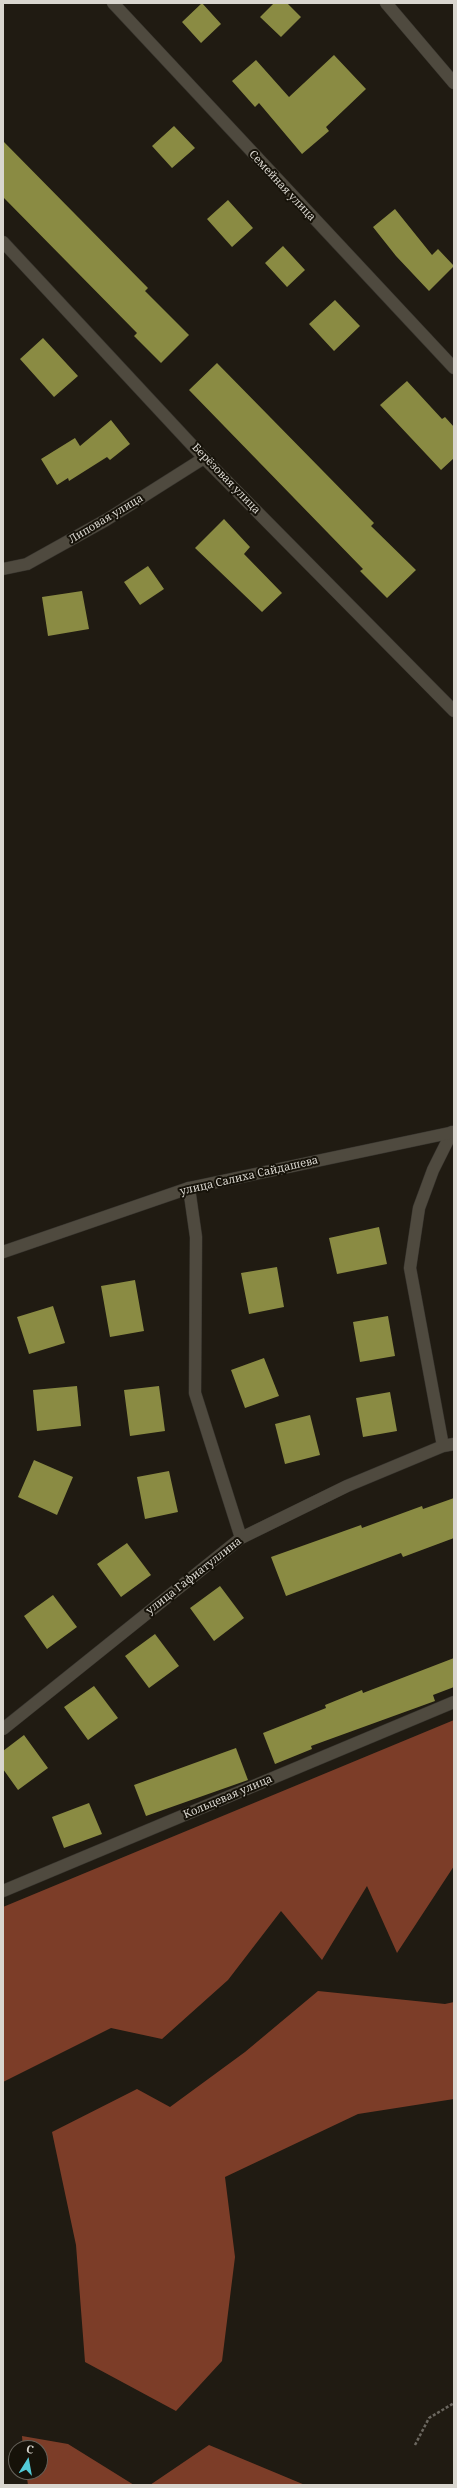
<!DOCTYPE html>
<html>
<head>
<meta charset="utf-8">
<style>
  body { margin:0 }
  #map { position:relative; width:457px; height:2488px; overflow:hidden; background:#201b12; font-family:"Noto Serif",serif }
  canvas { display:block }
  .frame { position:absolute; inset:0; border:4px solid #d9d6cf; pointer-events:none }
  .north { position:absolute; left:8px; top:2440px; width:40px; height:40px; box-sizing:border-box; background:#161209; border:1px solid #646058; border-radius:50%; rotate:11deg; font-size:11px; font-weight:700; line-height:16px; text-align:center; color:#d9d6cf }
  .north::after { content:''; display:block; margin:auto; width:14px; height:18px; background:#52cbd7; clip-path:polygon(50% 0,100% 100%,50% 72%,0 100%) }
</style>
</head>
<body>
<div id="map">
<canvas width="457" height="2488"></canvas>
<div class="frame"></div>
<div class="north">С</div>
</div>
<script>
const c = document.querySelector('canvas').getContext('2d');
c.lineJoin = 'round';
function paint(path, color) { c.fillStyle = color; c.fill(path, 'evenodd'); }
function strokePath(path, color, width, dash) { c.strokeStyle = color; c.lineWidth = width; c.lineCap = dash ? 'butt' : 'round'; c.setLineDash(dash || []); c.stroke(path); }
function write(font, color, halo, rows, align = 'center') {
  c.font = font + ' "Noto Serif",serif'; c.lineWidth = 4; c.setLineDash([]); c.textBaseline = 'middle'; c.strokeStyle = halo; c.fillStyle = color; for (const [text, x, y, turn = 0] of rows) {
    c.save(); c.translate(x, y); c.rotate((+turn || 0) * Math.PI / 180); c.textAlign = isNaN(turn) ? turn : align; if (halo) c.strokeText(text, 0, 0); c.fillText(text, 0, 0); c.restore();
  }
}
const forest = new Path2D(`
  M 454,1720 L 454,1866 L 397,1953 L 367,1886 L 322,1960 L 281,1911 L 228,1980 L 162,2039 L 111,2028 L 3,2082 L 3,1907 Z
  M 318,1991 L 445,2004 L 454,2002 L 454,2099 L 358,2114 L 225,2177 L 235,2257 L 222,2361 L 176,2411 L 85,2362 L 76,2245 L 52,2132 L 137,2089 L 170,2107 L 245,2052 Z
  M 22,2436 L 68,2444 L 134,2485 L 28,2485 L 26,2472 L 40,2472 L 40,2448 L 23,2448 Z
  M 209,2445 L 305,2485 L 150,2485 Z`);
const building = new Path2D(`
  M 202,3 L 221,24 L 201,43 L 182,22 Z
  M 274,3 L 287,3 L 301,17 L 281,37 L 260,17 Z
  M 334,55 L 366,89 L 326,127 L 329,131 L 302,154 L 259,103 L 255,107 L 232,81 L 256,60 L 289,97 Z
  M 174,126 L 195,148 L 172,168 L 152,146 Z
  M 3,141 L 148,288 L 145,291 L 189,335 L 161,363 L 134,336 L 137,333 L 3,197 Z
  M 228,200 L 253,228 L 232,247 L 207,219 Z
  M 395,209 L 432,255 L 438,249 L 454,266 L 429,291 L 396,256 L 373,227 Z
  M 283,246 L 305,270 L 287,287 L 265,263 Z
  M 335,300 L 360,326 L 334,351 L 309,324 Z
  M 43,338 L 78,376 L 54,397 L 20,359 Z
  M 217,363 L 374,523 L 371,526 L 416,570 L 387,598 L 360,571 L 363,569 L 189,390 Z
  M 407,381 L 442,419 L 445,417 L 454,427 L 454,458 L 441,470 L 380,405 Z
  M 111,420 L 130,444 L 110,460 L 107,457 L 69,481 L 68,478 L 57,485 L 41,459 L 75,438 L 80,446 Z
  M 224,519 L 250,547 L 244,554 L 282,593 L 262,612 L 195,548 Z
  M 148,566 L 164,589 L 140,605 L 124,582 Z
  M 82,591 L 89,629 L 48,636 L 42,597 Z
  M 379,1227 L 387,1264 L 337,1274 L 329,1238 Z
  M 277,1267 L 284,1307 L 249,1314 L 241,1273 Z
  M 135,1280 L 144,1331 L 110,1337 L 101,1286 Z
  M 53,1306 L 65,1343 L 29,1354 L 17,1317 Z
  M 388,1316 L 395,1356 L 360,1362 L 353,1322 Z
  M 264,1358 L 279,1396 L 245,1408 L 231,1370 Z
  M 77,1386 L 81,1426 L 37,1431 L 33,1390 Z
  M 159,1386 L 165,1431 L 130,1436 L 124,1390 Z
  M 390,1392 L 397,1431 L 363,1437 L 356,1398 Z
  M 310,1415 L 320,1455 L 285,1464 L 275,1424 Z
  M 34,1460 L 73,1477 L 57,1515 L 18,1497 Z
  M 169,1471 L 178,1512 L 145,1519 L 137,1477 Z
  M 454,1498 L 454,1538 L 403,1557 L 401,1553 L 286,1596 L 271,1557 L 361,1525 L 362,1528 L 422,1506 L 423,1509 Z
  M 127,1543 L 151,1575 L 121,1597 L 97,1564 Z
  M 220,1586 L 244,1618 L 214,1641 L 190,1608 Z
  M 53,1595 L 77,1627 L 47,1649 L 24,1616 Z
  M 155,1634 L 179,1666 L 149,1688 L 125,1656 Z
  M 454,1658 L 454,1687 L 433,1695 L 435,1701 L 311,1746 L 312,1749 L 275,1764 L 263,1733 L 326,1708 L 325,1705 L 362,1690 L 363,1693 Z
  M 94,1686 L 118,1718 L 88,1740 L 64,1707 Z
  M 24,1735 L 48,1768 L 18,1790 L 3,1769 L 3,1751 Z
  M 236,1748 L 248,1780 L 146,1816 L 134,1785 Z
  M 89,1803 L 102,1834 L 64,1848 L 52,1817 Z`);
const path = new Path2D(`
  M 415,2445 L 429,2418 L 454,2403`);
const minor = new Path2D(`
  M 113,3 L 454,368
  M 386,3 L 454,83
  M 3,242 L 204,458 L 454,711
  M 3,569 L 27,564 L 106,520 L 204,458
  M 189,1188 L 196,1237 L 195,1393 L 241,1538
  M 443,1446 L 410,1268 L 419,1208 L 433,1170 L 452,1132
  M 3,1729 L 241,1538 L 347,1486 L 443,1446 L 454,1444
  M 3,1891 L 454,1702`);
const tertiary = new Path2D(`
  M 3,1252 L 189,1188 L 454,1132`);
const streetNames = [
  ["Семейная улица",282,186,47],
  ["Берёзовая улица",226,479,46],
  ["Липовая улица",106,519,-31],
  ["улица Салиха Сайдашева",249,1176,-13],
  ["улица Гафиатуллина",194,1576,-38],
  ["Кольцевая улица",228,1797,-23]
];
paint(forest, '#7c3d28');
paint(building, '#8a8b43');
strokePath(minor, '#37342e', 13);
strokePath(tertiary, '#37342e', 13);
strokePath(path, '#6b675f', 2.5, [3, 2]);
strokePath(minor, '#4f4a3f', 12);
strokePath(tertiary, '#4f4a3f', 12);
write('11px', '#d9d6cf', '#161209', streetNames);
</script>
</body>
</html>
